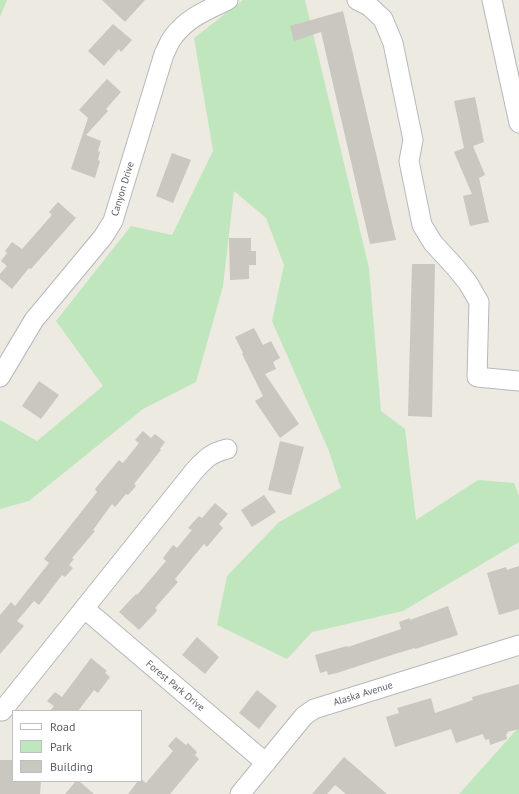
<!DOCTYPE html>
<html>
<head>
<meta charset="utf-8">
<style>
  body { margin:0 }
  #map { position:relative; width:519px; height:794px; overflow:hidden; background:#edeae1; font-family:"PT Sans",sans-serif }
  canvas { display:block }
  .legend { position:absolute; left:12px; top:710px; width:130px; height:72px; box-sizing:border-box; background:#fff; border:1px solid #bdbfc1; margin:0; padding:5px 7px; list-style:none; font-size:12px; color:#5a5e63 }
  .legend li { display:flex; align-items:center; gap:8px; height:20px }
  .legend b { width:20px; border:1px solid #bdbfc1 }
</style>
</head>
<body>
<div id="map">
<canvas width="519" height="794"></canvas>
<ul class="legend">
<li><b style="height:5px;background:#fff"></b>Road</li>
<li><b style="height:11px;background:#c0e6bd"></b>Park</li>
<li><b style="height:11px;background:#cac6c0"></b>Building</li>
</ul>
</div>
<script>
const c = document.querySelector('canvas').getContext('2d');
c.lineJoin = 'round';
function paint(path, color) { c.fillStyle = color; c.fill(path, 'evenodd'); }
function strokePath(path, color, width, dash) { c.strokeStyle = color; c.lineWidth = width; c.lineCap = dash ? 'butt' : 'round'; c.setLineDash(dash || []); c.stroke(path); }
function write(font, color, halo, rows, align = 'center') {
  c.font = font + ' "PT Sans",sans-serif'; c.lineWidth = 3; c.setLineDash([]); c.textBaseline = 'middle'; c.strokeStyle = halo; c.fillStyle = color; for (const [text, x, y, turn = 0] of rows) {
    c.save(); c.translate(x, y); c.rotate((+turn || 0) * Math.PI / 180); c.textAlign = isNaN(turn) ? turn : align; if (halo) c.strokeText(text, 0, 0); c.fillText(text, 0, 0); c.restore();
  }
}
const green = new Path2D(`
  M 0,0 L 7,0 L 0,17 Z
  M 243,0 L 305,0 L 369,268 L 381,411 L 405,429 L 416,520 L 478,480 L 514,483 L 519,496 L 519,542 L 403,611 L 312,632 L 287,659 L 217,625 L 227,576 L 279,522 L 341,488 L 329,451 L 272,321 L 284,265 L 266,218 L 234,191 L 223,286 L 196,382 L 143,409 L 29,501 L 0,509 L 0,420 L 37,441 L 103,386 L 56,321 L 131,226 L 172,235 L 213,151 L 194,38 Z
  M 519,727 L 519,794 L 459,794 Z`);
const building = new Path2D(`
  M 102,0 L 145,0 L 125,22 Z
  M 343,11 L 396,240 L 370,244 L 321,32 L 294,41 L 290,26 Z
  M 113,24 L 132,40 L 121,52 L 119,49 L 104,66 L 88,51 Z
  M 107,79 L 121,92 L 106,109 L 108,111 L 86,135 L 101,141 L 98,151 L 100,152 L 98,160 L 100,161 L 95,178 L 71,169 L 88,118 L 79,110 Z
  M 475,97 L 484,142 L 473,146 L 485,175 L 479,178 L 489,222 L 470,226 L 463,196 L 472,194 L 454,152 L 464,148 L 454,101 Z
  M 172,153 L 191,160 L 173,203 L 156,196 Z
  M 58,202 L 76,218 L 31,269 L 29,268 L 12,289 L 0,279 L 0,274 L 7,266 L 1,261 L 7,253 L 5,251 L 12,242 L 22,249 L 52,215 L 49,212 Z
  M 229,238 L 251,238 L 251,251 L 256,251 L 256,265 L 249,265 L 249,279 L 230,280 Z
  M 412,264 L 435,264 L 432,417 L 408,416 Z
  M 254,328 L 263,345 L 271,341 L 280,358 L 273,362 L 276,369 L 265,374 L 299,424 L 280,438 L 255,401 L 263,396 L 242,354 L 243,353 L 235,337 Z
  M 39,381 L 59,395 L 41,419 L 22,406 Z
  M 143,431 L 151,438 L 155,434 L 165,442 L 160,449 L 161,450 L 134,484 L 136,486 L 128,495 L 126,494 L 115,507 L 112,504 L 93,530 L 95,531 L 72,558 L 74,559 L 69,565 L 73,568 L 65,577 L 62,575 L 39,605 L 34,601 L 17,621 L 24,626 L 0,654 L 0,615 L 11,602 L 15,606 L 49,563 L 44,559 L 97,492 L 95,489 L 119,460 L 123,463 L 139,443 L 135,440 Z
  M 280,441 L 304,447 L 291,495 L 268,490 Z
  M 264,495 L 276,512 L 252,527 L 241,510 Z
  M 215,503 L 228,514 L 219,524 L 223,528 L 207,547 L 204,544 L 175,579 L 178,582 L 155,608 L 157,610 L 155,613 L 139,630 L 119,612 L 136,594 L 137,595 L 166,561 L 163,558 L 173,545 L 177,548 L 192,530 L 188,528 L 199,516 L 202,518 Z
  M 519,566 L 519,609 L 499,615 L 487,573 L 506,567 L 507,570 Z
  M 448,606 L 458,635 L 415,649 L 415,648 L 398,653 L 337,673 L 328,675 L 327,671 L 320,673 L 315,655 L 347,646 L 348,647 L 401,629 L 399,622 L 410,618 L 410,620 Z
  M 197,637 L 219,657 L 205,674 L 182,655 Z
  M 91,658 L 107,671 L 105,673 L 110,677 L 98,693 L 94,690 L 78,711 L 50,711 L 54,706 L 47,701 L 55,692 L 62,697 Z
  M 519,684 L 519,729 L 507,732 L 508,733 L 506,734 L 507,739 L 490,745 L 489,739 L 485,740 L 483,734 L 456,743 L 451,729 L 395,747 L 386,717 L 399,713 L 397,708 L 431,698 L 435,713 L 473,700 L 472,697 Z
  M 257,690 L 277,706 L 259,729 L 239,713 Z
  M 176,737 L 186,745 L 188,743 L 197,752 L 195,755 L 199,759 L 170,794 L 128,794 L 138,781 L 141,781 L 141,779 L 146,783 L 173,751 L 168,746 Z
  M 344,757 L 387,794 L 346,794 L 335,785 L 327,794 L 312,794 Z
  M 0,760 L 13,760 L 13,781 L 41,781 L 40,794 L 0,794 Z
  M 76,781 L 79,781 L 94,794 L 65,794 Z`);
const minor = new Path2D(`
  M 357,0 L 369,6 L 383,19 L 393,43 L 413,140 L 409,161 L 422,225 L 433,243 L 456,268 L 468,283 L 479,302 L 477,377 L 519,381
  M 492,0 L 519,123
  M 0,377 L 34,320 L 103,237 L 113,221 L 164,54 C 167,49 169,42 173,37 C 187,18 207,10 228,0
  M 85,609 L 266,763
  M 0,709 L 2,711 L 195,470 C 206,458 211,453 227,449
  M 240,794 L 304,716 L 314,709 L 519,645`);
const streetNames = [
  ["Canyon Drive",123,189,-73],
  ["Forest Park Drive",175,686,40],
  ["Alaska Avenue",363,694,-17]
];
paint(green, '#c0e6bd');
paint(building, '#cac6c0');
strokePath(minor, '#b4b8bc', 21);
strokePath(minor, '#fff', 19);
write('10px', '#5a5e63', '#fff', streetNames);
</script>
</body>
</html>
